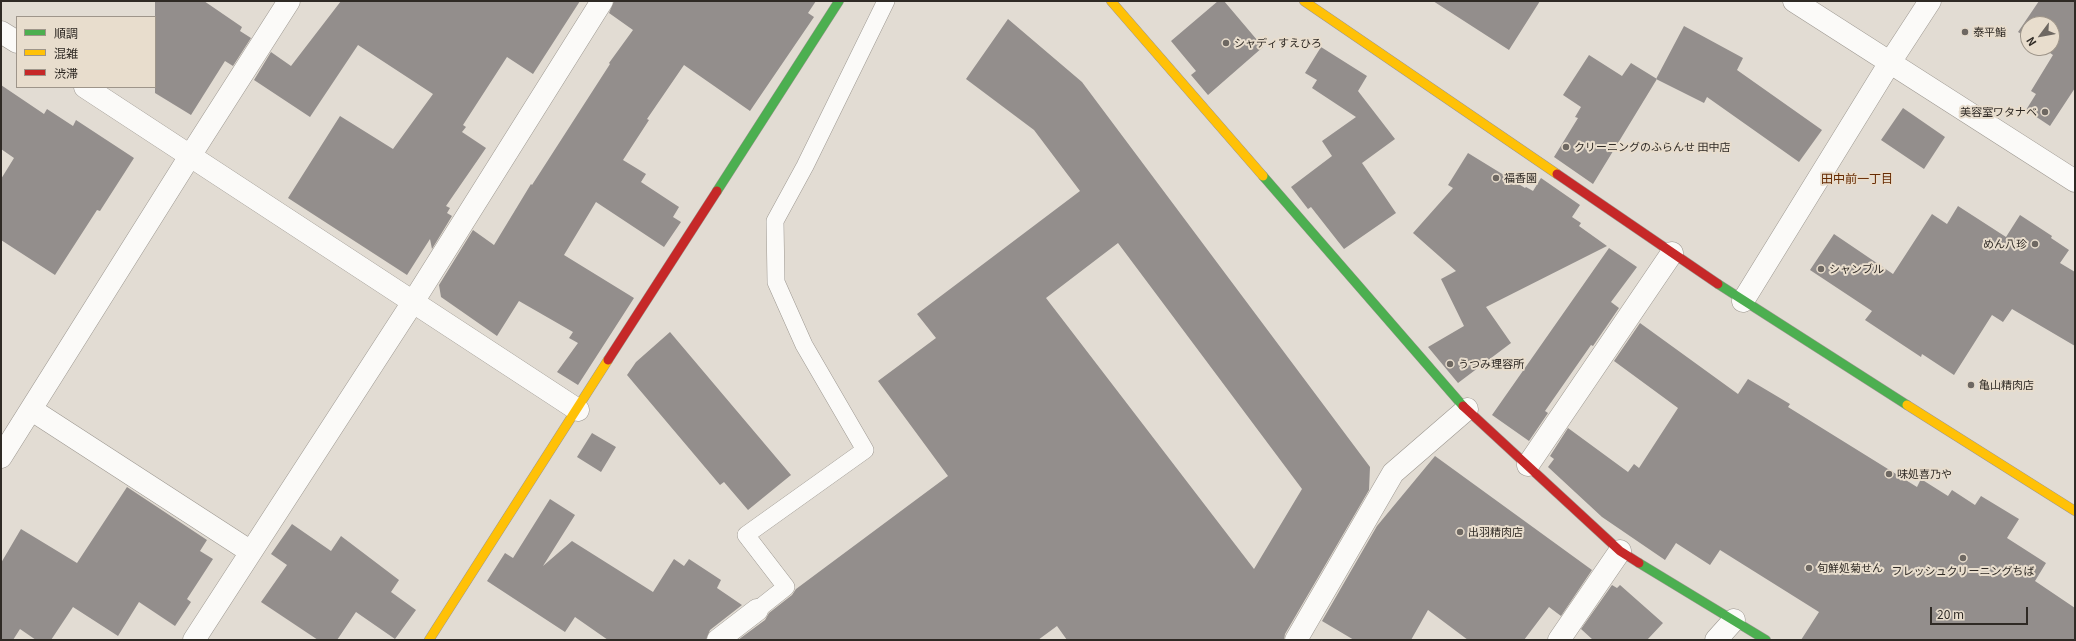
<!DOCTYPE html>
<html>
<head>
<meta charset="utf-8">
<style>
  body { margin:0 }
  #map { position:relative; width:2076px; height:641px; overflow:hidden; background:#e2dcd3; font-family:Georgia,"Noto Sans JP",serif }
  canvas { display:block }
  .frame { position:absolute; inset:0; border:2px solid #2f2a25; pointer-events:none }
  .legend { position:absolute; left:16px; top:16px; width:140px; height:72px; box-sizing:border-box; background:#e8ddcd; border:1px solid #9e958a; margin:0; padding:5px 7px; list-style:none; font-size:12px; color:#2f2a25 }
  .legend li { display:flex; align-items:center; gap:8px; height:20px }
  .legend b { width:20px; border:1px solid #9e958a }
  .north { position:absolute; left:2020px; top:16px; width:40px; height:40px; box-sizing:border-box; background:#e8ddcd; border:1px solid #9e958a; border-radius:50%; rotate:238deg; font-size:11px; font-weight:700; line-height:16px; text-align:center; color:#2f2a25 }
  .north::after { content:''; display:block; margin:auto; width:14px; height:18px; background:#6e6862; clip-path:polygon(50% 0,100% 100%,50% 72%,0 100%) }
  .scale { position:absolute; left:1930px; top:607px; width:98px; height:18px; box-sizing:border-box; border:2px solid #2f2a25; border-top:0; padding-left:5px; font-size:12px; line-height:14px; white-space:nowrap; color:#2f2a25; -webkit-text-stroke:3px #e8ddcd; paint-order:stroke }
</style>
</head>
<body>
<div id="map">
<canvas width="2076" height="641"></canvas>
<div class="frame"></div>
<ul class="legend">
<li><b style="height:5px;background:#4caf50"></b>順調</li>
<li><b style="height:5px;background:#ffc107"></b>混雑</li>
<li><b style="height:5px;background:#c62828"></b>渋滞</li>
</ul>
<div class="north">N</div>
<div class="scale">20 m</div>
</div>
<script>
const c = document.querySelector('canvas').getContext('2d');
c.lineJoin = 'round';
function paint(path, color) { c.fillStyle = color; c.fill(path, 'evenodd'); }
function strokePath(path, color, width, dash) { c.strokeStyle = color; c.lineWidth = width; c.lineCap = dash ? 'butt' : 'round'; c.setLineDash(dash || []); c.stroke(path); }
function write(font, color, halo, rows, align = 'center') {
  c.font = font + ' Georgia,"Noto Sans JP",serif'; c.lineWidth = 4; c.setLineDash([]); c.textBaseline = 'middle'; c.strokeStyle = halo; c.fillStyle = color; for (const [text, x, y, turn = 0] of rows) {
    c.save(); c.translate(x, y); c.rotate((+turn || 0) * Math.PI / 180); c.textAlign = isNaN(turn) ? turn : align; if (halo) c.strokeText(text, 0, 0); c.fillText(text, 0, 0); c.restore();
  }
}
const building = new Path2D(`
  M 155,1 L 204,1 L 242,27 L 240,31 L 251,38 L 233,66 L 225,61 L 191,115 L 155,93 Z
  M 341,1 L 580,1 L 533,74 L 507,57 L 463,125 L 466,127 L 462,132 L 486,148 L 446,206 L 450,208 L 447,213 L 452,216 L 432,249 L 430,239 L 407,275 L 288,198 L 340,116 L 393,149 L 433,94 L 358,45 L 310,117 L 254,80 L 271,52 L 291,66 Z
  M 614,1 L 816,1 L 808,13 L 814,17 L 750,111 L 684,65 L 647,119 L 649,120 L 623,160 L 646,174 L 641,182 L 679,207 L 673,217 L 681,222 L 664,247 L 596,202 L 564,255 L 634,298 L 578,385 L 557,372 L 578,343 L 569,338 L 573,332 L 519,301 L 497,336 L 441,297 L 439,285 L 473,230 L 494,245 L 531,184 L 532,185 L 610,64 L 609,63 L 633,30 L 609,13 Z
  M 1218,1 L 1224,1 L 1263,47 L 1208,95 L 1191,75 L 1196,71 L 1171,41 Z
  M 1433,1 L 1540,1 L 1509,50 Z
  M 2039,1 L 2075,1 L 2075,88 L 2050,126 L 2026,110 L 2036,94 L 2031,91 L 2053,55 L 2043,48 L 2052,48 L 2052,24 L 2028,24 L 2028,38 L 2018,32 Z
  M 1008,19 L 1082,82 L 1370,467 L 1369,490 L 1285,634 L 1284,640 L 1067,640 L 1057,626 L 1038,640 L 738,640 L 765,620 L 769,613 L 792,595 L 796,589 L 948,476 L 878,381 L 936,338 L 917,314 L 1080,191 L 1034,130 L 966,79 ZM 1118,243 L 1302,489 L 1254,569 L 1046,298 Z
  M 1684,26 L 1743,58 L 1737,70 L 1822,130 L 1799,162 L 1707,97 L 1704,103 L 1656,79 Z
  M 1321,47 L 1367,76 L 1358,91 L 1395,139 L 1362,163 L 1396,213 L 1344,249 L 1311,207 L 1308,209 L 1291,187 L 1332,156 L 1322,141 L 1356,117 L 1312,88 L 1317,80 L 1305,73 Z
  M 1589,55 L 1622,76 L 1631,63 L 1657,79 L 1593,184 L 1554,157 L 1578,118 L 1575,117 L 1581,107 L 1563,95 Z
  M 1,85 L 44,114 L 47,109 L 73,126 L 76,120 L 134,158 L 100,211 L 97,210 L 55,275 L 1,240 L 1,179 L 14,158 L 1,149 Z
  M 1903,108 L 1945,137 L 1924,169 L 1881,140 Z
  M 1468,153 L 1525,188 L 1526,187 L 1533,191 L 1541,178 L 1580,205 L 1572,217 L 1581,223 L 1579,226 L 1607,246 L 1486,307 L 1511,343 L 1458,383 L 1428,347 L 1464,326 L 1441,279 L 1456,271 L 1413,233 L 1453,188 L 1448,185 Z
  M 1958,206 L 2006,237 L 2020,215 L 2052,236 L 2051,238 L 2069,250 L 2060,263 L 2075,272 L 2075,346 L 2012,309 L 2003,322 L 1992,315 L 1954,375 L 1922,354 L 1921,357 L 1865,320 L 1872,311 L 1810,270 L 1834,234 L 1893,274 L 1932,214 L 1947,224 Z
  M 1609,248 L 1637,267 L 1611,302 L 1619,308 L 1593,346 L 1591,345 L 1545,411 L 1548,413 L 1529,441 L 1492,415 Z
  M 1640,323 L 1738,394 L 1748,379 L 1790,404 L 1788,407 L 1917,487 L 1921,479 L 1948,496 L 1952,490 L 1975,505 L 1981,496 L 2019,519 L 2007,538 L 2046,563 L 2035,581 L 2075,608 L 2075,640 L 1801,640 L 1819,612 L 1720,550 L 1710,565 L 1676,543 L 1665,560 L 1602,517 L 1548,467 L 1554,459 L 1550,456 L 1568,428 L 1628,472 L 1634,464 L 1639,468 L 1678,408 L 1614,361 Z
  M 670,332 L 791,475 L 748,510 L 724,482 L 720,485 L 627,375 L 636,362 Z
  M 592,433 L 616,447 L 601,472 L 577,457 Z
  M 1435,456 L 1592,570 L 1561,616 L 1549,607 L 1524,640 L 1468,640 L 1428,610 L 1411,640 L 1354,640 L 1322,621 L 1377,526 Z
  M 127,487 L 207,540 L 200,551 L 213,559 L 187,599 L 191,602 L 175,626 L 139,602 L 118,636 L 73,607 L 51,640 L 36,640 L 20,629 L 13,640 L 1,640 L 1,563 L 21,529 L 77,563 Z
  M 550,499 L 575,515 L 543,566 L 572,541 L 653,592 L 674,559 L 684,566 L 689,559 L 721,580 L 717,588 L 742,605 L 710,630 L 706,640 L 608,640 L 575,617 L 565,632 L 487,581 L 505,553 L 513,558 Z
  M 292,524 L 331,551 L 341,536 L 399,580 L 391,592 L 416,610 L 395,639 L 356,612 L 337,640 L 318,640 L 261,602 L 287,565 L 271,554 Z
  M 1612,585 L 1617,588 L 1620,585 L 1663,623 L 1647,640 L 1593,640 L 1581,629 Z`);
const lane = new Path2D(`
  M 757,610 L 786,587 L 746,535 L 865,450 L 804,345 L 776,282 L 775,221 L 805,166 L 886,1`);
const street = new Path2D(`
  M 1794,1 L 2075,181
  M 1,32 L 17,42
  M 85,87 L 578,410
  M 1743,301 L 1889,64 L 1930,1
  M 32,410 L 251,552
  M 1,457 L 190,156 L 289,1
  M 1528,465 L 1672,253
  M 194,640 L 413,302 L 602,1
  M 718,640 L 757,610
  M 1296,640 L 1393,473 L 1467,409
  M 1559,640 L 1620,551
  M 1716,640 L 1734,620`);
const fast = new Path2D(`
  M 1263,176 L 1463,406
  M 717,191 L 839,1
  M 1718,284 L 1907,405
  M 1639,563 L 1766,640`);
const slow = new Path2D(`
  M 1111,1 L 1263,176
  M 1304,1 L 1557,174
  M 1907,405 L 2075,511
  M 429,640 L 608,360`);
const jam = new Path2D(`
  M 1557,174 L 1718,284
  M 608,360 L 717,191
  M 1463,406 L 1620,551 L 1639,563`);
const markers = [
  [1965,32,4,"#6e6862"],
  [1226,43,4,"#6e6862"],
  [2045,112,4,"#6e6862"],
  [1566,147,4,"#6e6862"],
  [1496,178,4,"#6e6862"],
  [2035,244,4,"#6e6862"],
  [1821,269,4,"#6e6862"],
  [1450,364,4,"#6e6862"],
  [1971,385,4,"#6e6862"],
  [1889,474,4,"#6e6862"],
  [1460,532,4,"#6e6862"],
  [1963,558,4,"#6e6862"],
  [1809,568,4,"#6e6862"]
];
const poiNames = [
  ["泰平鮨",1973,32],
  ["シャディすえひろ",1234,43],
  ["美容室ワタナベ",2037,112,"right"],
  ["クリーニングのふらんせ 田中店",1574,147],
  ["福香園",1504,178],
  ["めん八珍",2027,244,"right"],
  ["シャンブル",1829,269],
  ["うつみ理容所",1458,364],
  ["亀山精肉店",1979,385],
  ["味処喜乃や",1897,474],
  ["出羽精肉店",1468,532],
  ["旬鮮処菊せん",1817,568],
  ["フレッシュクリーニングちば",1963,571,"center"]
];
const neighbourhoodNames = [
  ["田中前一丁目",1857,178]
];
paint(building, '#938e8c');
strokePath(lane, '#9c9790', 18);
strokePath(street, '#9c9790', 23);
strokePath(fast, '#9c9790', 10);
strokePath(slow, '#9c9790', 10);
strokePath(jam, '#9c9790', 10);
strokePath(lane, '#fbfaf8', 17);
strokePath(street, '#fbfaf8', 22);
strokePath(fast, '#4caf50', 9);
strokePath(slow, '#ffc107', 9);
strokePath(jam, '#c62828', 9);
for (const [x, y, r, color] of markers) { const dot = new Path2D(); dot.arc(x, y, r, 0, 2 * Math.PI); c.fillStyle = color; c.fill(dot); strokePath(dot, '#e8ddcd', 1.5); }
write('11px', '#2f2a25', '#e8ddcd', poiNames, 'left');
write('12px', '#662a00', '#e8ddcd', neighbourhoodNames);
</script>
</body>
</html>
